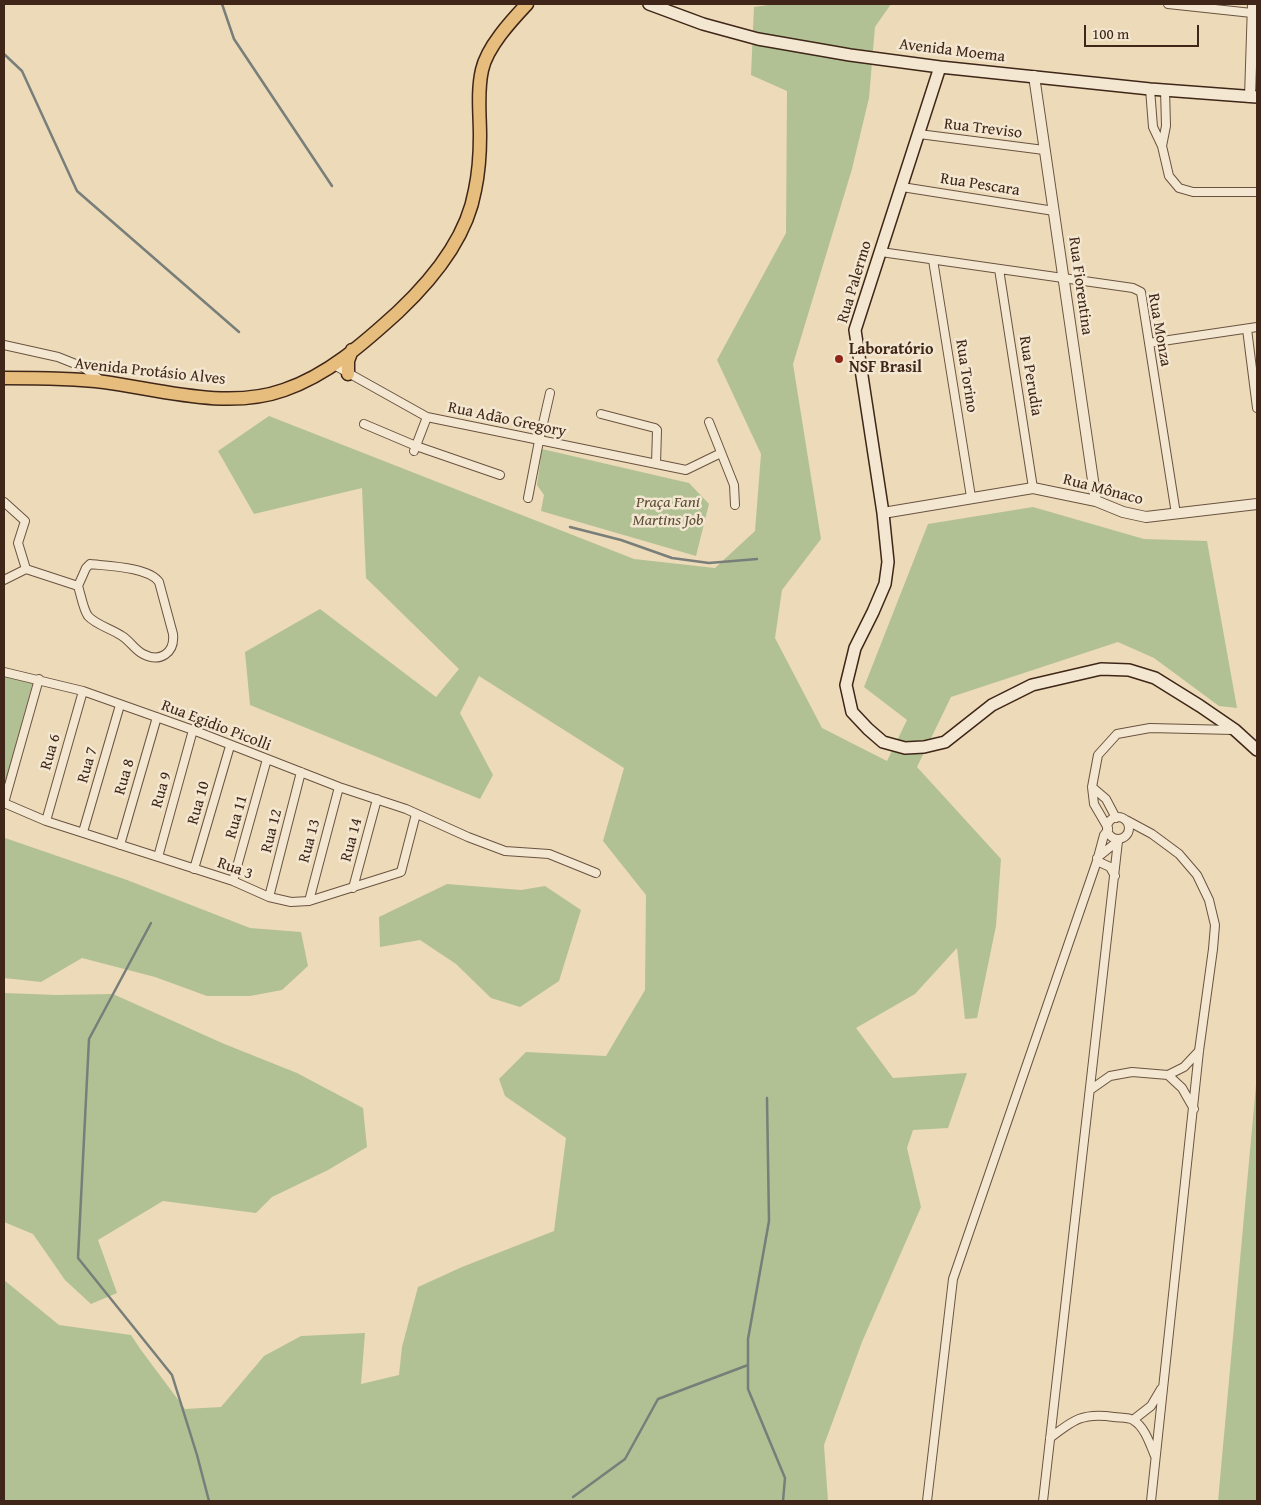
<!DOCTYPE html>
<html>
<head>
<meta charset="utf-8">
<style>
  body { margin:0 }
  #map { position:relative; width:1261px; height:1505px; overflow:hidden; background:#eddab8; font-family:"Gentium Book Plus",serif }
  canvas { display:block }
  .frame { position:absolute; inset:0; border:5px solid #3f2618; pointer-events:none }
  .scale { position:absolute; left:1084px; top:25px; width:115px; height:22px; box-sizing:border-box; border:2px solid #3f2618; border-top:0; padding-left:6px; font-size:15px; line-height:18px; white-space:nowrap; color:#3f2618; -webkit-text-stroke:4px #f3e7d1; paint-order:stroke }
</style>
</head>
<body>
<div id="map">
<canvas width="1261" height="1505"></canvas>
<div class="frame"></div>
<div class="scale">100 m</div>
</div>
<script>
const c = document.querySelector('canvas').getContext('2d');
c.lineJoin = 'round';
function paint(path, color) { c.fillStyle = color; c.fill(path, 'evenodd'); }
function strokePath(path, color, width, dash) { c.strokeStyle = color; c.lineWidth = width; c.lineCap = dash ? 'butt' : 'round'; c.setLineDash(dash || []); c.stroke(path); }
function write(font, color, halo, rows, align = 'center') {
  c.font = font + ' "Gentium Book Plus",serif'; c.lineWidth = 5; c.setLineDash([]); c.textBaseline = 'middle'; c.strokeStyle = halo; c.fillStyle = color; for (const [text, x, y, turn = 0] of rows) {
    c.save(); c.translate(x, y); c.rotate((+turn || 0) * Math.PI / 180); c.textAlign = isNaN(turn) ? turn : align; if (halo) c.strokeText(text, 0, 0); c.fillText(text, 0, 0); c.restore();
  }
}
const green = new Path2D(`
  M 775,4 L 891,4 L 875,27 L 869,98 L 852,169 L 793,364 L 821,539 L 782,590 L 775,638 L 822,728 L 887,761 L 907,720 L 864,687 L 928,524 L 1033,507 L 1144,539 L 1207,541 L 1237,708 L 1219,706 L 1154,658 L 1118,642 L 951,697 L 917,767 L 1001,859 L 996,926 L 977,1018 L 965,1019 L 957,948 L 915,994 L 856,1028 L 893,1078 L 967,1073 L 948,1128 L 913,1130 L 907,1148 L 921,1207 L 862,1342 L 824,1445 L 828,1501 L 4,1501 L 4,1280 L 59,1325 L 131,1335 L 141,1350 L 185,1409 L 221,1407 L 264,1356 L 301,1336 L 365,1333 L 361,1384 L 399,1375 L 402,1347 L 418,1287 L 462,1267 L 554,1231 L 566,1138 L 505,1096 L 499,1079 L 526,1052 L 606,1056 L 645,990 L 646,895 L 603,841 L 624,768 L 479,676 L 460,713 L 493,775 L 480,799 L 250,705 L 245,652 L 320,609 L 436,697 L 459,669 L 366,578 L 362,488 L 254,514 L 218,451 L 269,416 L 634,559 L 715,568 L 755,531 L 761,454 L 717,360 L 786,233 L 787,91 L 751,75 L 754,7 Z
  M 542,449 L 689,483 L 709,504 L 696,556 L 541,511 L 544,495 L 537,485 Z
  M 4,677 L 33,682 L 4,786 Z
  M 5,838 L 127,880 L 250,928 L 301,932 L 308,966 L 282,990 L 250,996 L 207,996 L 155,977 L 82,958 L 41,982 L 4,978 L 4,845 Z
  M 447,884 L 521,890 L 545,886 L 581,910 L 559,981 L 520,1007 L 491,998 L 456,964 L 420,940 L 380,947 L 379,917 Z
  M 4,993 L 57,995 L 113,994 L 222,1043 L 297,1073 L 363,1108 L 367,1147 L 328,1170 L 272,1197 L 256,1213 L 163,1201 L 98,1240 L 117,1293 L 91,1304 L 65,1280 L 33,1234 L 4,1222 Z
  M 1257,1074 L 1257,1501 L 1218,1501 Z`);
const stream = new Path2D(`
  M 222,4 L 234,39 L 332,186
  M 4,54 L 22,71 L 77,191 L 239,332
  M 570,527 L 621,540 L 672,558 L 709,563 L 757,559
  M 151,923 L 89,1039 L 78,1258 L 172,1375 L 197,1455 L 209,1501
  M 767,1098 L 769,1221 L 748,1339 L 748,1389 L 785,1478 L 783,1501
  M 573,1497 L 625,1459 L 658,1399 L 748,1365`);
const minor = new Path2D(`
  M 1168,4 L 1252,13
  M 1150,89 L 1153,127 L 1162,146
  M 1165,89 L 1166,126 L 1162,146 L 1169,176 L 1179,188 L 1193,192 L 1257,192
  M 919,134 L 1044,150
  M 902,187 L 1054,211
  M 881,252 L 1133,288 L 1141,292 L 1176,514
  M 933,260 L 971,497
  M 999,269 L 1033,488
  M 1247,329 L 1257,408
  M 1149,343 L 1257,327
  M 4,345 L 58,357 L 83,367 L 99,379
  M 334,365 L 427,417 L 686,470 L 721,453
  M 601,414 L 655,428 L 657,430 L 656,464
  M 709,422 L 734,485 L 735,505
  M 364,424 L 416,446 L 500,475
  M 414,451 L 427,417
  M 528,498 L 539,441 L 550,393
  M 4,502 L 25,521 L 18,543 L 26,569
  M 4,580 L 26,569 L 78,586 C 81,595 83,609 88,616 C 96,625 112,629 122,636 C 130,641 135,650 143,654 C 160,663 175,653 173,634 L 159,582 C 149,567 108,566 90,564 L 86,568 L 78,586
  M 4,672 L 83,691 L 193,730 L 339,787 L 406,809 L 468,837 L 505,851 L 549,854 L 596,873
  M 1092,787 L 1106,799 L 1116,818
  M 4,803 L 46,821 L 233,881 L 269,897 L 291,902 L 309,901 L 401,872 L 416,814
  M 4,803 L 39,679
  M1107 828a11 11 0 1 1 22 0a11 11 0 1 1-22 0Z
  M 1126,820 L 1152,834 L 1179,854 L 1197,875 L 1209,900 L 1215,925 L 1213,949 L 1199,1051 L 1151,1501
  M 46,821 L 83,691
  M 1108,828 L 1094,804 L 1092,787 L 1098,755 L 1117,734 L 1150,728 L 1233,730
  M 83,832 L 120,705
  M 120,845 L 157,717
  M 158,857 L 193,730
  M 1097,858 L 1119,840
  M 1097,861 L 1110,867 L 1115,876
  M 194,869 L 230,746
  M 233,881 L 267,759
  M 353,888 L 377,799
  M 269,897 L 301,772
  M 309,901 L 339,787
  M 1168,1075 L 1184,1067 L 1199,1051
  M 1090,1090 L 1110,1076 L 1132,1072 L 1168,1075 L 1182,1088 L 1194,1109
  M 1133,1420 L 1151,1406 L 1161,1389
  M 1050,1438 C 1073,1420 1083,1412 1114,1417 C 1119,1418 1128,1417 1133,1420 C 1145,1427 1150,1444 1155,1456
  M 927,1501 L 953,1279 L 1097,861 L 1104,835 L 1108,830
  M 1043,1501 L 1118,841`);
const tertiary = new Path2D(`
  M 1034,76 L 1096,501
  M 1250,97 L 1253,4
  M 883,513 L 1033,488 L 1096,501 L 1123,512 L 1146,517 L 1257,504`);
const secondary = new Path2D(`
  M 649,4 L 703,24 L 758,39 L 850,55 L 940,67 L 1150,89 L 1257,97
  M 940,67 L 855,330 L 883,513 L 888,562 L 885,584 L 873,612 L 855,648 L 846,685 L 852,712 L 868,729 L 883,742 L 905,748 L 924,747 L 945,742 L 992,705 L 1032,685 L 1101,669 L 1129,670 L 1155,678 L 1200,706 L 1235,730 L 1257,750`);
const primary = new Path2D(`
  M 348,374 L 348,361 L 352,350
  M 4,378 C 37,378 71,378 104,382 C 161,390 228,410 284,390 C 328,375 364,343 398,312 C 432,280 467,237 475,190 C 479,171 480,154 480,136 C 480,114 477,92 482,70 C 487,47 511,21 527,4`);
const markers = [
  [839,359,5,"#8f2418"]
];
const streetNames = [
  ["Avenida Moema",952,51,7],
  ["Rua Treviso",983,129,7],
  ["Rua Pescara",980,185,9],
  ["Rua Palermo",855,282,-73],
  ["Rua Fiorentina",1080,286,82],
  ["Rua Monza",1159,330,80],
  ["Avenida Protásio Alves",150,372,6],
  ["Rua Torino",966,376,81],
  ["Rua Perudia",1030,376,81],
  ["Rua Adão Gregory",507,420,12],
  ["Rua Mônaco",1103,490,15],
  ["Rua Egidio Picolli",216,726,21],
  ["Rua 6",51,752,-74],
  ["Rua 7",88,765,-74],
  ["Rua 8",125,777,-74],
  ["Rua 9",162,790,-74],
  ["Rua 10",199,803,-74],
  ["Rua 11",237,817,-74],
  ["Rua 12",272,831,-76],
  ["Rua 14",352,840,-75],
  ["Rua 13",310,841,-75],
  ["Rua 3",235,869,20]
];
const poiNames = [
  ["Laboratório",849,350],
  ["NSF Brasil",849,368]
];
const parkNames = [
  ["Praça Fani",668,503],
  ["Martins Job",668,521]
];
paint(green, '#b2c194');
strokePath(stream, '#787e79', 2.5);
strokePath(minor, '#6a5340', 10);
strokePath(tertiary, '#6a5340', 12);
strokePath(secondary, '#3f2618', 14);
strokePath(primary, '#3f2618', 15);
strokePath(minor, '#f3e7d1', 8);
strokePath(tertiary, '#f3e7d1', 10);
strokePath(secondary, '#f3e7d1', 11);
strokePath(primary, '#e6bd7c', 12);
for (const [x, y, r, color] of markers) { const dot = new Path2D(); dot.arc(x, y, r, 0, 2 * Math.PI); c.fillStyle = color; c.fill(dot); strokePath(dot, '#f3e7d1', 2); }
write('16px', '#3f2618', '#f3e7d1', streetNames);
write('bold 16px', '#3f2618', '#f3e7d1', poiNames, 'left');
write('italic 16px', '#5c4d37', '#f3e7d1', parkNames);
</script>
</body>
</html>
